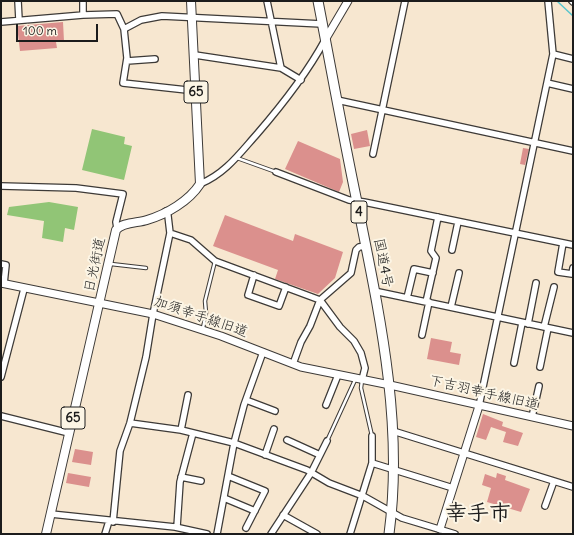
<!DOCTYPE html>
<html>
<head>
<meta charset="utf-8">
<style>
  body { margin:0 }
  #map { position:relative; width:574px; height:535px; overflow:hidden; background:#f7e7d0; font-family:Delius,sans-serif }
  canvas { display:block }
  .frame { position:absolute; inset:0; border:2px solid #1c1c1c; pointer-events:none }
  .scale { position:absolute; left:16px; top:24px; width:82px; height:18px; box-sizing:border-box; border:2px solid #1c1c1c; border-top:0; padding-left:5px; font-size:12px; line-height:14px; white-space:nowrap; color:#1c1c1c; -webkit-text-stroke:3px #fcf5e5; paint-order:stroke }
</style>
</head>
<body>
<div id="map">
<canvas width="574" height="535"></canvas>
<div class="frame"></div>
<div class="scale">100 m</div>
</div>
<script>
const c = document.querySelector('canvas').getContext('2d');
c.lineJoin = 'round';
function paint(path, color) { c.fillStyle = color; c.fill(path, 'evenodd'); }
function strokePath(path, color, width, dash) { c.strokeStyle = color; c.lineWidth = width; c.lineCap = dash ? 'butt' : 'round'; c.setLineDash(dash || []); c.stroke(path); }
function write(font, color, halo, rows, align = 'center') {
  c.font = font + ' Delius,"Klee One",sans-serif'; c.lineWidth = 4; c.setLineDash([]); c.textBaseline = 'middle'; c.strokeStyle = halo; c.fillStyle = color; for (const [text, x, y, turn = 0] of rows) {
    c.save(); c.translate(x, y); c.rotate((+turn || 0) * Math.PI / 180); c.textAlign = isNaN(turn) ? turn : align; if (halo) c.strokeText(text, 0, 0); c.fillText(text, 0, 0); c.restore();
  }
}
const green = new Path2D(`
  M 92,129 L 125,137 L 124,144 L 132,146 L 124,180 L 82,170 Z
  M 49,202 L 78,207 L 74,230 L 65,228 L 63,242 L 42,238 L 44,221 L 7,215 L 9,207 Z`);
const stream = new Path2D(`
  M 557,1 L 573,16`);
const building = new Path2D(`
  M 63,22 L 64,41 L 56,42 L 57,48 L 20,51 L 17,26 Z
  M 367,130 L 370,146 L 354,149 L 351,134 Z
  M 298,141 L 340,159 L 343,182 L 339,192 L 285,169 Z
  M 523,148 L 529,149 L 525,165 L 520,164 Z
  M 225,215 L 293,241 L 295,234 L 343,252 L 335,278 L 318,294 L 275,279 L 278,270 L 213,246 Z
  M 431,338 L 452,342 L 450,352 L 461,354 L 459,365 L 427,359 Z
  M 483,414 L 503,422 L 502,426 L 523,433 L 518,446 L 503,442 L 506,432 L 491,427 L 486,440 L 476,437 Z
  M 75,449 L 93,452 L 91,465 L 72,462 Z
  M 68,473 L 91,477 L 89,487 L 66,483 Z
  M 497,473 L 506,476 L 505,480 L 530,489 L 521,512 L 487,502 L 491,488 L 482,485 L 485,474 L 496,478 Z`);
const service = new Path2D(`
  M 237,158 L 276,172
  M 111,264 L 146,268
  M 203,328 L 206,313 L 205,301 L 215,261
  M 362,380 L 361,388 L 372,436
  M 327,441 L 355,380`);
const minor = new Path2D(`
  M 18,1 L 19,20
  M 83,1 L 83,15
  M 267,1 L 281,68 L 301,80
  M 572,1 L 573,2
  M 1,22 L 83,15 L 117,14 L 124,29
  M 553,54 L 573,59
  M 195,55 L 281,68
  M 127,61 L 155,59
  M 547,83 L 573,89
  M 196,91 L 123,83 L 127,58 L 124,29 L 141,20 L 162,16 L 322,24
  M 337,100 L 573,151
  M 373,154 L 405,1
  M 276,172 L 349,200 L 364,202 L 573,245
  M 200,184 C 225,174 240,153 257,134 C 283,104 306,75 325,40
  M 1,186 L 76,188 L 123,194 L 116,222 L 117,228
  M 170,233 L 191,240 L 215,261 L 320,300 L 340,327 L 354,341 L 361,353 L 365,368 L 362,380
  M 563,243 L 558,272 L 572,274 L 573,268
  M 452,250 L 458,222
  M 1,264 L 6,265 L 4,284
  M 254,275 L 248,295 L 279,306 L 286,287
  M 374,291 L 573,333
  M 407,298 L 414,269 L 433,273
  M 426,302 L 436,258 L 431,251 L 438,217
  M 451,307 L 459,273
  M 528,324 L 536,283
  M 544,327 L 554,287
  M 422,335 L 429,302
  M 514,363 L 522,323
  M 293,364 L 301,342 L 310,326 L 320,300 L 351,273 L 356,250 L 359,247 L 366,246
  M 540,367 L 548,328
  M 1,377 L 24,289
  M 246,400 L 275,411
  M 326,405 L 338,375
  M 479,406 L 553,54 L 548,1
  M 1,416 L 69,433
  M 532,417 L 539,386
  M 130,423 L 181,430 L 234,443 L 307,470 L 329,483 L 363,496 L 402,518 L 455,534
  M 181,430 L 188,395
  M 393,431 L 573,487
  M 287,440 L 320,455
  M 265,455 L 274,429
  M 372,463 L 453,488
  M 228,476 L 265,491 L 246,528
  M 181,477 L 201,481
  M 224,498 L 255,511
  M 545,506 L 554,481
  M 51,514 L 175,527 L 207,534
  M 283,515 L 317,534
  M 113,522 L 120,451 L 130,423 L 146,357 L 153,314 L 170,233 L 168,216 L 166,211
  M 177,527 L 180,482 L 193,433
  M 105,534 L 109,521
  M 217,534 L 234,443 L 244,405 L 263,352
  M 271,534 L 311,473 L 327,441
  M 350,534 L 372,463 L 372,436`);
const tertiary = new Path2D(`
  M 325,40 L 348,1
  M 1,283 L 153,314 L 221,336 L 301,367 L 390,385 L 573,426
  M 440,529 L 479,406`);
const primary = new Path2D(`
  M 46,534 L 116,230 C 122,222 138,223 147,220 C 167,214 189,201 200,184 L 191,1`);
const trunk = new Path2D(`
  M 318,1 C 331,68 343,135 357,202 C 379,312 404,422 389,534`);
const shields = [
  [196,92,24],
  [359,212,16],
  [73,418,24]
];
const shieldNames = [
  ["65",196,92],
  ["4",359,212],
  ["65",73,418]
];
const streetNames = [
  ["国道4号",383,263,79],
  ["日光街道",95,265,-78],
  ["加須幸手線旧道",201,317,19],
  ["下吉羽幸手線旧道",484,393,13]
];
const townNames = [
  ["幸手市",478,514]
];
paint(green, '#91c576');
strokePath(stream, '#58c5cd', 1.5);
paint(building, '#db908d');
strokePath(service, '#3d3a37', 4.5);
strokePath(minor, '#3d3a37', 8);
strokePath(tertiary, '#3d3a37', 9);
strokePath(primary, '#3d3a37', 10);
strokePath(trunk, '#3d3a37', 11);
strokePath(service, '#fff', 2.5);
strokePath(minor, '#fff', 5.5);
strokePath(tertiary, '#fff', 7);
strokePath(primary, '#fff', 8);
strokePath(trunk, '#fff', 9);
for (const [x, y, w] of shields) { const box = new Path2D(); box.roundRect(x - w / 2, y - 11, w, 22, 3); c.fillStyle = '#fcf5e5'; c.fill(box); strokePath(box, '#1c1c1c', 1); }
write('bold 13px', '#1c1c1c', null, shieldNames);
write('14px', '#1c1c1c', '#fcf5e5', streetNames);
write('bold 22px', '#1c1c1c', '#fcf5e5', townNames);
</script>
</body>
</html>
